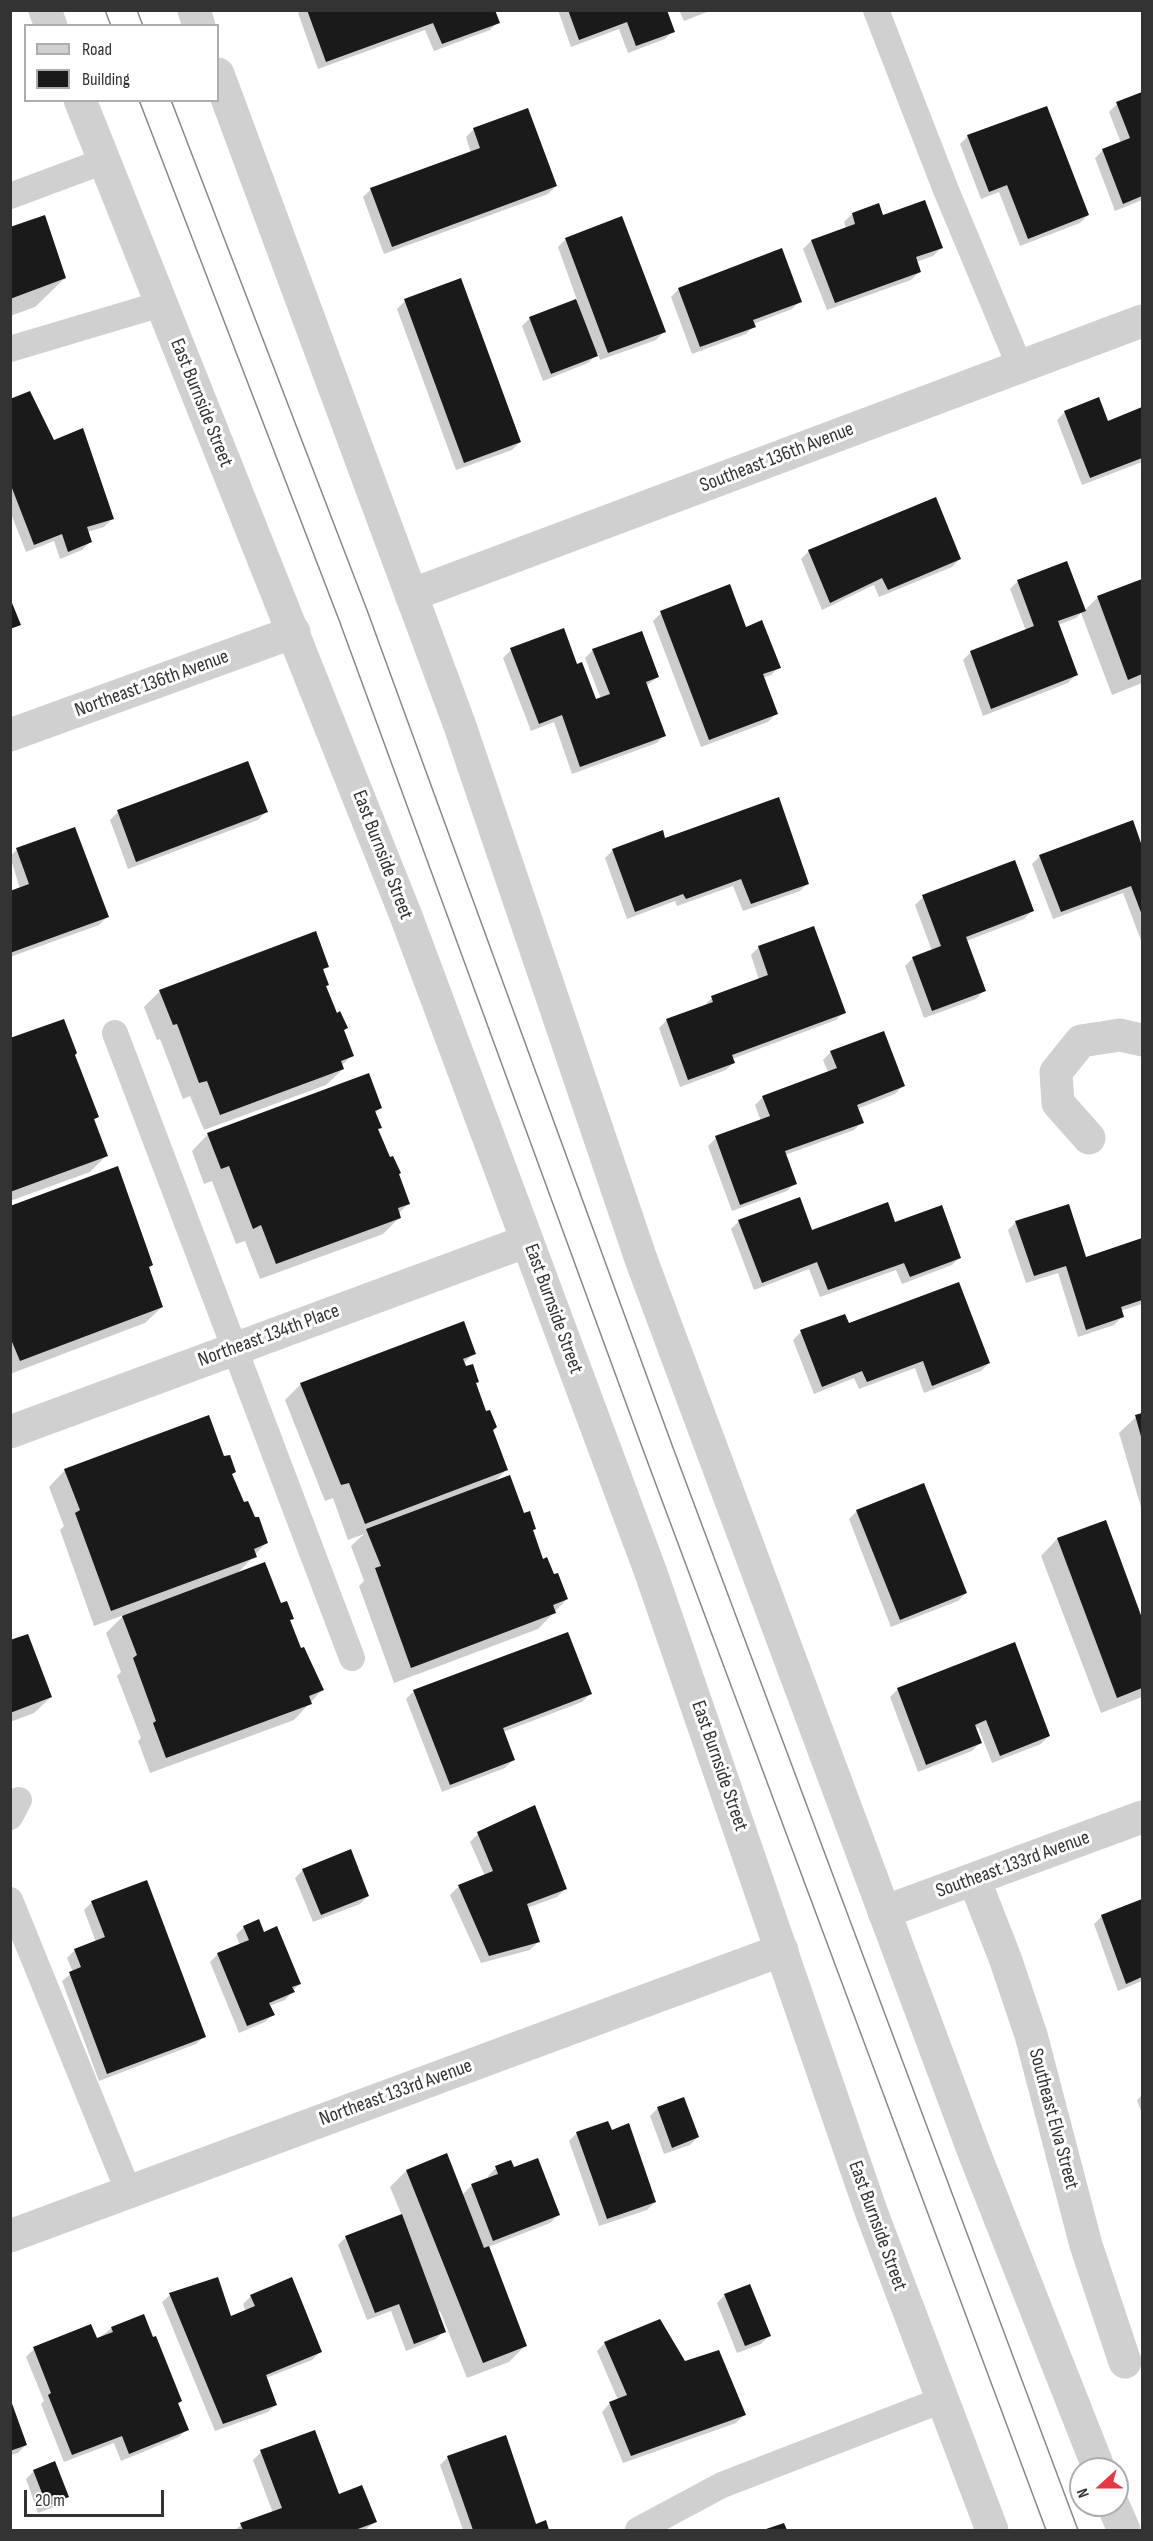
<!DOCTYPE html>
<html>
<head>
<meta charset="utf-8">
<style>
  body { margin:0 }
  #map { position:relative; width:1153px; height:2541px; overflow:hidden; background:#fff; font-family:"Sofia Sans Condensed",sans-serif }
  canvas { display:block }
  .frame { position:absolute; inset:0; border:12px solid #333; pointer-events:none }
  .legend { position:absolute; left:24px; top:24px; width:195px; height:78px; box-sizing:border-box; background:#fff; border:2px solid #adadad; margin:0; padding:8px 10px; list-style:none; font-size:18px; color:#333 }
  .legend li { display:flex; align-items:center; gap:12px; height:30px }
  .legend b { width:30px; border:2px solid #adadad }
  .north { position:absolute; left:1069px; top:2457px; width:60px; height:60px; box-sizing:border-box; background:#fff; border:2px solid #adadad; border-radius:50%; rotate:249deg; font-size:16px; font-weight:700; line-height:24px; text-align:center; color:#333 }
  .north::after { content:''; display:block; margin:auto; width:21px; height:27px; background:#e63946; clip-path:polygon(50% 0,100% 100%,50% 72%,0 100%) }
  .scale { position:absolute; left:24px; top:2490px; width:140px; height:27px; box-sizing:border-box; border:3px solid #333; border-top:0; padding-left:8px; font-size:18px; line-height:21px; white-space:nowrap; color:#333; -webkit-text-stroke:4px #fff; paint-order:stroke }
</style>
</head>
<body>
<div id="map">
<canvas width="1153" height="2541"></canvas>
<div class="frame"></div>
<ul class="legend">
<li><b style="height:8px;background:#d0d0d0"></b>Road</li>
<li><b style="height:16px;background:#1a1a1a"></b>Building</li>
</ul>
<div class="north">N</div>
<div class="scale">20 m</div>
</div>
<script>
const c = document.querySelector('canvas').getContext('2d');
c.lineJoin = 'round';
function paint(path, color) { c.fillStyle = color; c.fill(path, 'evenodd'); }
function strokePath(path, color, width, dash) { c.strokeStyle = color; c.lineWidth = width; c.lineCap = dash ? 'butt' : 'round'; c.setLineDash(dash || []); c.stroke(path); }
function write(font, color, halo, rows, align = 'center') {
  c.font = font + ' "Sofia Sans Condensed",sans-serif'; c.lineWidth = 6; c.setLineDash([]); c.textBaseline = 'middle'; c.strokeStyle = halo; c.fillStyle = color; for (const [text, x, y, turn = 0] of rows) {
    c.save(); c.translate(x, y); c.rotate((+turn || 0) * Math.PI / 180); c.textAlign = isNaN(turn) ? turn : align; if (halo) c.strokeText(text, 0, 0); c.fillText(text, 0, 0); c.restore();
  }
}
const shadow = new Path2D(`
  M 301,10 L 494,10 L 498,22 L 490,30 L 434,51 L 425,30 L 318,69 L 298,13 Z
  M 558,10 L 665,10 L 673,31 L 665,39 L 628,53 L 619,29 L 571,47 Z
  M 679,10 L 712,10 L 684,21 Z
  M 1142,94 L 1142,200 L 1115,211 L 1095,158 L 1103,150 L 1121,143 L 1109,112 L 1117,104 Z
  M 474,129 L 556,186 L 548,194 L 384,254 L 363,197 L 371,189 L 471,153 L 466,137 Z
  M 968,136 L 1088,215 L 1080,223 L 1020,246 L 999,192 L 981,199 L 960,144 Z
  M 852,214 L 882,217 L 941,248 L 933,256 L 916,262 L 919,272 L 911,280 L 827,310 L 803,249 L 811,241 L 846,228 L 844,222 Z
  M 10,229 L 65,278 L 35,307 L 10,316 Z
  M 566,239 L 664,332 L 656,340 L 600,360 L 598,353 L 588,363 L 543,381 L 522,326 L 530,318 L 577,300 L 558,247 Z
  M 679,289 L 800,301 L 792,309 L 753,324 L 754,326 L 746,334 L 692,354 L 671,297 Z
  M 405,301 L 520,442 L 512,450 L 456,470 L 397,309 Z
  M 10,401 L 53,442 L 112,519 L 104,527 L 87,532 L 90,542 L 82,550 L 60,559 L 54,541 L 26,552 L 10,511 Z
  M 1142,409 L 1142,462 L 1082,485 L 1057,420 L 1065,412 L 1107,423 Z
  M 809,551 L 960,559 L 952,567 L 879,597 L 874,585 L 822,610 L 801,559 Z
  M 1142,580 L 1142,683 L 1112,695 L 1081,613 L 1076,618 L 1058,625 L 1076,675 L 1068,683 L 983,716 L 963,660 L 971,652 L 1026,631 L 1010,589 L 1018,581 L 1084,611 L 1098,597 Z
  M 661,613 L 746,629 L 779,667 L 771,675 L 763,678 L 776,714 L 768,722 L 701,747 L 653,621 Z
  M 511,650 L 576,666 L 595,701 L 601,699 L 585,658 L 593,650 L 658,677 L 646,686 L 664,735 L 657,743 L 572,774 L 554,722 L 531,731 L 503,658 Z
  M 118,812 L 266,812 L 258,820 L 128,869 L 110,820 Z
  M 1132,822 L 1142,850 L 1142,943 L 1123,893 L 1053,919 L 1032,864 L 1040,856 Z
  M 664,840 L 808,883 L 800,891 L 743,911 L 733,886 L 677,906 L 675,901 L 627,919 L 605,858 L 613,850 Z
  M 17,850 L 107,917 L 99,925 L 10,957 L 10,892 L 20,889 L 10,856 Z
  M 923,897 L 1032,911 L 1024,919 L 966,941 L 984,991 L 976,999 L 924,1018 L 905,966 L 913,958 L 932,951 L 915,905 Z
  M 759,947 L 844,1012 L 836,1020 L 732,1059 L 734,1062 L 726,1070 L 680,1087 L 659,1028 L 667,1020 L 704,1006 L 712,998 L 759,980 L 751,955 Z
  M 327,966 L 322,971 L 328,985 L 325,988 L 352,1055 L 341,1066 L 343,1069 L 326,1085 L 204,1130 L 190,1096 L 183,1099 L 160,1039 L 157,1040 L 144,1007 L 160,991 Z
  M 10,1040 L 73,1055 L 97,1117 L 93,1121 L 106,1156 L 90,1172 L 10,1201 Z
  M 831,1052 L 903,1086 L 895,1094 L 857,1109 L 862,1122 L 854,1130 L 785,1155 L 795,1183 L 787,1191 L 732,1211 L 708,1146 L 716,1138 L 761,1121 L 755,1105 L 763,1097 L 828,1072 L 823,1060 Z
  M 381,1107 L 375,1113 L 380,1127 L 377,1130 L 408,1204 L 398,1214 L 400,1217 L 383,1234 L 260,1279 L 245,1241 L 236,1244 L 212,1181 L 204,1184 L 192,1151 L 208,1134 Z
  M 10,1207 L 147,1268 L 162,1307 L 145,1323 L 10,1374 Z
  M 739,1221 L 811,1232 L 894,1224 L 960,1257 L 952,1265 L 902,1284 L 896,1270 L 820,1297 L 809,1269 L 754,1290 L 731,1229 Z
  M 1016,1222 L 1085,1258 L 1142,1239 L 1142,1304 L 1120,1311 L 1122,1317 L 1114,1325 L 1078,1337 L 1058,1273 L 1026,1283 L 1008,1230 Z
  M 849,1325 L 989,1363 L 981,1371 L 924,1393 L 915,1368 L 859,1389 L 854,1378 L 814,1394 L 793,1340 L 801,1332 Z
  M 474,1353 L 463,1364 L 474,1384 L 506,1470 L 493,1483 L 524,1514 L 542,1560 L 567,1599 L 538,1629 L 394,1683 L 359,1586 L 364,1581 L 351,1546 L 364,1534 L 348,1540 L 333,1498 L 325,1501 L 285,1400 L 301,1384 Z
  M 1142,1415 L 1142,1506 L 1141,1507 L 1119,1433 L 1136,1417 Z
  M 65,1470 L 231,1475 L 243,1504 L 266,1543 L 237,1574 L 280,1605 L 292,1618 L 289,1621 L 300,1650 L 304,1648 L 322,1690 L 294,1720 L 150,1773 L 138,1741 L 141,1738 L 117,1676 L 121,1672 L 106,1633 L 124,1615 L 94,1626 L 60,1530 L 64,1526 L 49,1487 Z
  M 857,1511 L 966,1593 L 958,1601 L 891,1627 L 849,1519 Z
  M 1105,1522 L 1142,1622 L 1142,1697 L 1101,1713 L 1041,1556 L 1057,1539 Z
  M 10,1642 L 51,1697 L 34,1713 L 10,1722 Z
  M 898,1689 L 1049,1736 L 1041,1744 L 992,1763 L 978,1727 L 975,1729 L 980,1743 L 972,1751 L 918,1772 L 890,1697 Z
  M 414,1691 L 590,1694 L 582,1702 L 503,1732 L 513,1760 L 505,1768 L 442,1792 L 406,1699 Z
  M 478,1834 L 565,1889 L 557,1897 L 527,1908 L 538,1942 L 530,1950 L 481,1963 L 450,1895 L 458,1887 L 485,1876 L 470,1842 Z
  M 303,1870 L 368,1896 L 360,1904 L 313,1922 L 295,1878 Z
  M 1142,1901 L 1142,1981 L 1118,1991 L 1094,1924 L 1102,1916 Z
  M 92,1902 L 204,2037 L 196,2044 L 99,2081 L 62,1981 L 73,1972 L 67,1958 L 75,1950 L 96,1942 L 84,1910 Z
  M 244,1927 L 264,1934 L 299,1984 L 285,2000 L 269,2006 L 273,2014 L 265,2022 L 239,2033 L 210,1962 L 218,1954 L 240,1945 L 236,1935 Z
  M 1142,2095 L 1142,2114 L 1137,2100 Z
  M 658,2108 L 698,2137 L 690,2145 L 664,2154 L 650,2116 Z
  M 611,2132 L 655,2202 L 647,2210 L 599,2226 L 569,2141 L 577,2133 Z
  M 496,2168 L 513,2169 L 558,2215 L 550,2223 L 488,2247 L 525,2346 L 509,2362 L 467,2378 L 440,2311 L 437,2312 L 444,2331 L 436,2339 L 406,2351 L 391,2311 L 367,2320 L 338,2245 L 346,2237 L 402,2216 L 390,2187 L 406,2171 L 462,2195 L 472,2185 L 489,2179 L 488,2176 Z
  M 170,2295 L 230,2318 L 246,2312 L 243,2304 L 251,2296 L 320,2352 L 312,2360 L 266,2378 L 276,2404 L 268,2412 L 215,2431 L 162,2302 Z
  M 725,2295 L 769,2336 L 761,2344 L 737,2353 L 717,2303 Z
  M 112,2328 L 181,2401 L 177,2405 L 187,2429 L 179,2437 L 121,2461 L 114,2443 L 64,2462 L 41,2404 L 44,2401 L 26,2357 L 34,2349 L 96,2340 Z
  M 605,2343 L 684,2363 L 744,2415 L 736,2423 L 623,2463 L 602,2412 L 609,2404 L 618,2400 L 597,2351 Z
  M 10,2401 L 26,2445 L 18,2453 L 10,2455 Z
  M 261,2452 L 338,2496 L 375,2522 L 365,2530 L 235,2530 L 241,2525 L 273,2513 L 253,2460 Z
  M 448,2457 L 535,2526 L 545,2522 L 548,2530 L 463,2530 L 440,2465 Z
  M 34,2471 L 67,2497 L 59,2505 L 38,2513 L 26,2479 Z`);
const building = new Path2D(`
  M 307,10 L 495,10 L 500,23 L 442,44 L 433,23 L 326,62 Z
  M 568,10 L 667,10 L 675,32 L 636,46 L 627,22 L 579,40 Z
  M 1142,92 L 1142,196 L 1123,204 L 1102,149 L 1130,138 L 1116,102 Z
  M 1047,106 L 1089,215 L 1028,239 L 1007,185 L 989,192 L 967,135 Z
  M 528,108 L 557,186 L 392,247 L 370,188 L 480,148 L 473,128 Z
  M 925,200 L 943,248 L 916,257 L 921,272 L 835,303 L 811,240 L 855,224 L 852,213 L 879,203 L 883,215 Z
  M 45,215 L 66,278 L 10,299 L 10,227 Z
  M 622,216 L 666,332 L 608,353 L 565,238 Z
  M 782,248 L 802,302 L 753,320 L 756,327 L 700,347 L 678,288 Z
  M 461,278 L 521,442 L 464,463 L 404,299 Z
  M 576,299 L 598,356 L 551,374 L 529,317 Z
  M 30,391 L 54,440 L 83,428 L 114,519 L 87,527 L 92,542 L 68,552 L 62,534 L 34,545 L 10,483 L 10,399 Z
  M 1099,397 L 1108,421 L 1142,407 L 1142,458 L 1090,478 L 1064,411 Z
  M 936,497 L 961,559 L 888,590 L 882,578 L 830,603 L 808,550 Z
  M 1067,561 L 1086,611 L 1058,621 L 1078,675 L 991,709 L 970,651 L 1034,626 L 1017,580 Z
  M 1142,579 L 1142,674 L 1128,680 L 1097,596 Z
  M 730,584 L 746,627 L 762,620 L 781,668 L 763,674 L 778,714 L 709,740 L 660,611 Z
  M 10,598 L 21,625 L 10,629 Z
  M 564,628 L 577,664 L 582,662 L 596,699 L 610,694 L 592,649 L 642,631 L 659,677 L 646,682 L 666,736 L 580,767 L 562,715 L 539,724 L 510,648 Z
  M 248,761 L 268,812 L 136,862 L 117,810 Z
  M 779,797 L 809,884 L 751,904 L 741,879 L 686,899 L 683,894 L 635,912 L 612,849 L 663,830 L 665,838 Z
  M 1133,820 L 1142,846 L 1142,915 L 1131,886 L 1061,912 L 1039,855 Z
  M 75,827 L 109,917 L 10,953 L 10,891 L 29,884 L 16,848 Z
  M 1015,860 L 1034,911 L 966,937 L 986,991 L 932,1011 L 912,957 L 941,946 L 922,895 Z
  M 814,926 L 846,1013 L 732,1055 L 735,1063 L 688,1080 L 666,1019 L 713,1002 L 711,996 L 768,975 L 758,946 Z
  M 316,931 L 329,967 L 323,969 L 329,985 L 326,986 L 337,1013 L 340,1011 L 348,1028 L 344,1030 L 354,1056 L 341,1061 L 344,1069 L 220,1115 L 207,1081 L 199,1083 L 177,1024 L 173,1025 L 159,990 Z
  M 64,1019 L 77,1053 L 75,1055 L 99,1117 L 94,1119 L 108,1156 L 10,1192 L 10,1038 Z
  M 884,1031 L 905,1086 L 857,1105 L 864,1123 L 785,1151 L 797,1184 L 740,1205 L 715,1136 L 770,1116 L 762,1096 L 837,1068 L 830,1051 Z
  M 369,1073 L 382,1108 L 375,1111 L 382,1128 L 378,1129 L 390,1157 L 393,1156 L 401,1173 L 399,1174 L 410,1204 L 398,1208 L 401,1218 L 276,1264 L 261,1225 L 253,1229 L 229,1166 L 221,1169 L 207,1133 Z
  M 118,1166 L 153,1265 L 149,1267 L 163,1307 L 20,1361 L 10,1337 L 10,1206 Z
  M 800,1197 L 812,1230 L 888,1202 L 895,1222 L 942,1205 L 961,1258 L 910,1277 L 904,1263 L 828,1290 L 817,1262 L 762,1283 L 738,1220 Z
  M 1069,1204 L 1086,1257 L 1142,1238 L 1142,1300 L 1121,1307 L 1124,1317 L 1086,1330 L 1066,1266 L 1034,1276 L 1015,1221 Z
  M 959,1282 L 990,1363 L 932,1386 L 923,1361 L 867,1382 L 862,1371 L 822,1387 L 800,1330 L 845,1314 L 849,1323 Z
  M 464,1321 L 476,1354 L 463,1359 L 466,1366 L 473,1364 L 479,1382 L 476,1383 L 486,1411 L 490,1410 L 497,1427 L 493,1430 L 508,1470 L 365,1524 L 349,1483 L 341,1485 L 300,1383 Z
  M 1142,1413 L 1142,1440 L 1135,1415 Z
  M 209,1415 L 224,1456 L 230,1455 L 236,1472 L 232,1474 L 244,1502 L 248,1501 L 255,1517 L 259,1517 L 268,1543 L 254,1549 L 257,1557 L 111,1611 L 75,1513 L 80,1510 L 64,1469 Z
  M 510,1475 L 524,1513 L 530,1511 L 536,1529 L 533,1530 L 543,1559 L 547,1557 L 554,1574 L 558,1573 L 568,1599 L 553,1605 L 556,1613 L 411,1668 L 375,1568 L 381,1566 L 366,1529 Z
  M 924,1483 L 967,1593 L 900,1620 L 856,1510 Z
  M 1106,1520 L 1142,1618 L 1142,1688 L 1117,1698 L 1057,1538 Z
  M 265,1562 L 281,1603 L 287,1601 L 294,1619 L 290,1620 L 301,1648 L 304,1647 L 324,1690 L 309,1696 L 312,1704 L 166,1758 L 153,1723 L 156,1721 L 133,1658 L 137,1655 L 122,1616 Z
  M 568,1632 L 592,1694 L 503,1728 L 515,1760 L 450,1785 L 413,1690 Z
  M 28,1634 L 52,1697 L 10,1713 L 10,1640 Z
  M 1015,1642 L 1050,1736 L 1000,1756 L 986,1720 L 975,1725 L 982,1743 L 926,1765 L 897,1688 Z
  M 535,1805 L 567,1889 L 527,1904 L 540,1942 L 489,1956 L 458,1885 L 493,1871 L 477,1832 Z
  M 351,1849 L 369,1896 L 321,1915 L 302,1869 Z
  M 147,1880 L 206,2037 L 107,2074 L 69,1972 L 81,1967 L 74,1949 L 105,1937 L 91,1901 Z
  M 1142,1899 L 1142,1977 L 1126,1984 L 1101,1915 Z
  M 259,1919 L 264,1932 L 277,1926 L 301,1984 L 292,1987 L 295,1992 L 269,2003 L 275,2015 L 247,2026 L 217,1953 L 249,1940 L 243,1926 Z
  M 684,2097 L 699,2137 L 672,2148 L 657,2107 Z
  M 608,2121 L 612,2130 L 629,2123 L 656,2202 L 607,2219 L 576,2132 Z
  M 447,2153 L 484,2248 L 489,2246 L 527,2346 L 483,2363 L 406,2170 Z
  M 538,2158 L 560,2215 L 493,2241 L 471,2184 L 498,2174 L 495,2166 L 511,2160 L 514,2167 Z
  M 402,2214 L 446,2332 L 414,2344 L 399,2304 L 375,2313 L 345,2236 Z
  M 218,2277 L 231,2316 L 255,2306 L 250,2295 L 292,2277 L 322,2352 L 266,2375 L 277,2405 L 223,2424 L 169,2293 Z
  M 750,2284 L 771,2336 L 745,2346 L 724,2294 Z
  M 144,2314 L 153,2337 L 156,2336 L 182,2401 L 178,2403 L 189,2430 L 129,2454 L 122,2436 L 72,2455 L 48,2395 L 51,2393 L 33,2347 L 91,2324 L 97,2338 L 113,2332 L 111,2327 Z
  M 660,2319 L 685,2361 L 719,2350 L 746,2415 L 631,2456 L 609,2402 L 627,2395 L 604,2342 Z
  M 10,2398 L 27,2445 L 10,2451 Z
  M 315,2430 L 339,2494 L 362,2485 L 377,2522 L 355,2530 L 243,2530 L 240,2523 L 282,2508 L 260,2450 Z
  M 506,2435 L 536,2524 L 546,2520 L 549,2530 L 473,2530 L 447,2456 Z
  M 55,2461 L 69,2497 L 47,2506 L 33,2470 Z
  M 784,2523 L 787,2530 L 763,2530 Z`);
const service = new Path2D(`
  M 876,10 L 946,190 L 1020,367
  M 10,196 L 104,161
  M 10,349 L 161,304
  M 115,1033 L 352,1658
  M 10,1817 L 19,1800
  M 10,1900 L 129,2193
  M 638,2530 L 722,2485 L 942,2400`);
const minor = new Path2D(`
  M 411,595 L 1142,321
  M 10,735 L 294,632
  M 1089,1138 L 1058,1103 L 1056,1072 L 1081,1041 L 1120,1035 L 1142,1040
  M 10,1432 L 527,1241
  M 974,1879 L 1005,1958 L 1031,2035 L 1086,2245 L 1125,2362
  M 884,1912 L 1142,1817
  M 10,2236 L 782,1950`);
const tertiary = new Path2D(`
  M 45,10 L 51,26
  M 194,10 L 199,26
  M 218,74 L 460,726 L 642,1262 L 975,2155 L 1099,2469
  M 80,100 L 406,916 L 651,1573 L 871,2211 L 992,2530
  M 1113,2505 L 1124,2530`);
const tram = new Path2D(`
  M 105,10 L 111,26
  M 137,10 L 143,26
  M 139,100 L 339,620 L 645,1455 L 1046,2530
  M 171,100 L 367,610 L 672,1445 L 1078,2530`);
const streetNames = [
  ["East Burnside Street",201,403,68],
  ["Southeast 136th Avenue",777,458,-21],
  ["Northeast 136th Avenue",152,684,-20],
  ["East Burnside Street",382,855,69],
  ["East Burnside Street",553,1309,70],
  ["Northeast 134th Place",269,1336,-20],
  ["East Burnside Street",719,1766,71],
  ["Southeast 133rd Avenue",1013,1865,-20],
  ["Northeast 133rd Avenue",396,2093,-20],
  ["Southeast Elva Street",1053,2119,75],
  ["East Burnside Street",877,2226,70]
];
paint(shadow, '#0003');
paint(building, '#1a1a1a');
strokePath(service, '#d0d0d0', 26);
strokePath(minor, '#d0d0d0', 33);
strokePath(tertiary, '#d0d0d0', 33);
strokePath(tram, '#888', 1.5);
write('20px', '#333', '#fff', streetNames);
</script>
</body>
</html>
